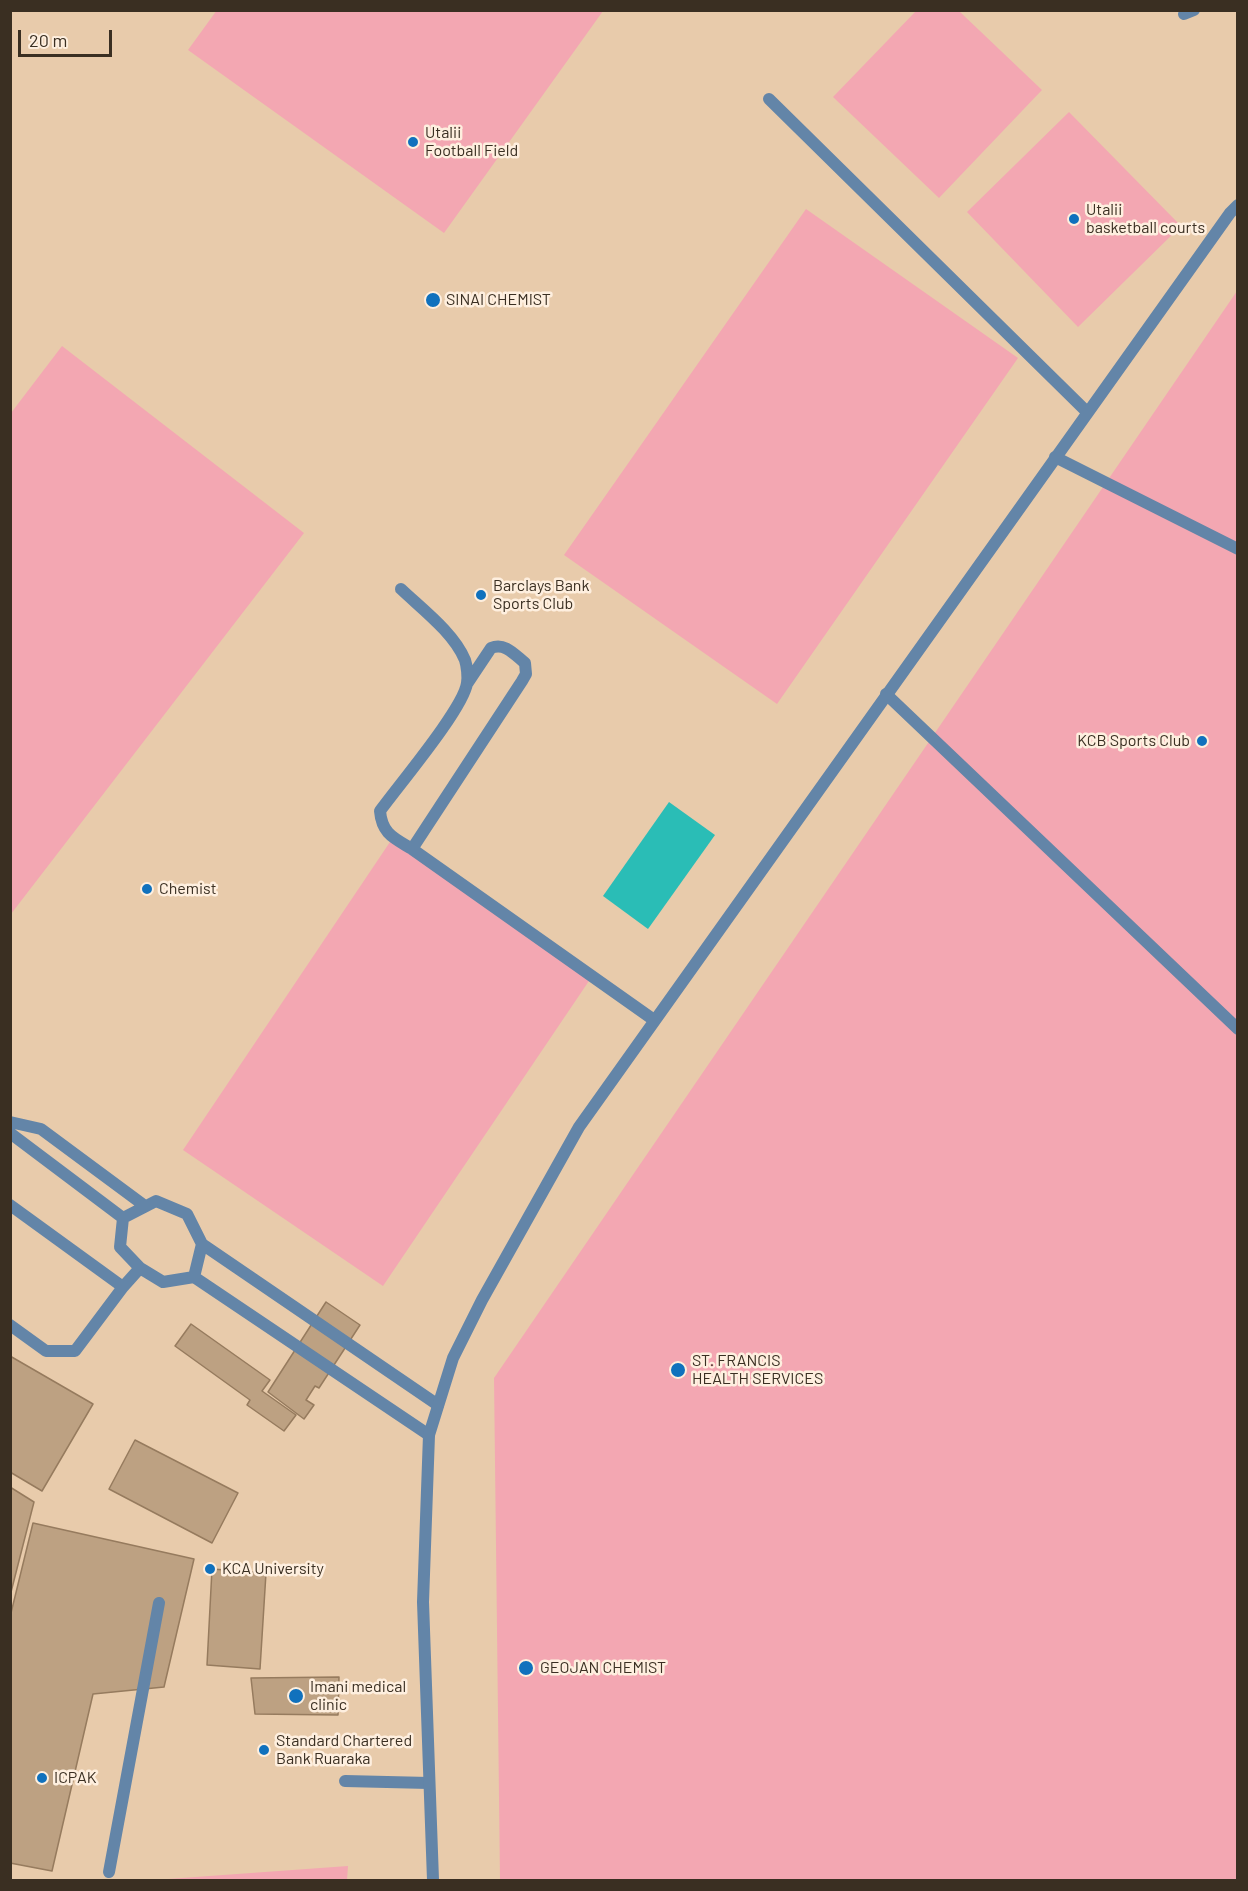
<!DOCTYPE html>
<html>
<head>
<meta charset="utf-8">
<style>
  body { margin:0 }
  #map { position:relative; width:1248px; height:1891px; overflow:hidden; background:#e8cbab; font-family:Barlow,sans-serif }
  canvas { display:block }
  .frame { position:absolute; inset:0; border:12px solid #3a2f22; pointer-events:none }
  .scale { position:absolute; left:18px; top:30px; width:94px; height:27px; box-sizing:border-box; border:3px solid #3a2f22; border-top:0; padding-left:8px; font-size:18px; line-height:21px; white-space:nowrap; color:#3a2f22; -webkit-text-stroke:4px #feefdf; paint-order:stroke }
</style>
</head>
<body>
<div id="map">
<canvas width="1248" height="1891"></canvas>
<div class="frame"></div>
<div class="scale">20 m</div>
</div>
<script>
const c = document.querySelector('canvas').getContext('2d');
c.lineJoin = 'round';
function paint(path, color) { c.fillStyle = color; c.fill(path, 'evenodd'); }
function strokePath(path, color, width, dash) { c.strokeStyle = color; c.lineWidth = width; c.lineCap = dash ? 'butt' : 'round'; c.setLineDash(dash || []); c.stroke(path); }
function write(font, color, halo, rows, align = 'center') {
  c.font = font + ' Barlow,sans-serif'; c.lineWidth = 5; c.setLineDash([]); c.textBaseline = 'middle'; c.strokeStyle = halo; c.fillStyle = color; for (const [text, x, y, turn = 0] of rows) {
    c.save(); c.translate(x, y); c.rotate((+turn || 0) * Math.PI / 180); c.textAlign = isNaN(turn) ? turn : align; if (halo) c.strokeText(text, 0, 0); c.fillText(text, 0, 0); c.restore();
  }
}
const green = new Path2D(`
  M 217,10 L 603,10 L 603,11 L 444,233 L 188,50 Z
  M 916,11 L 959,11 L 1042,90 L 939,198 L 833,97 Z
  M 1069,112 L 1181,226 L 1078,327 L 967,212 Z
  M 806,209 L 1018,358 L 777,704 L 564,555 Z
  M 1237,291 L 1237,1880 L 500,1880 L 494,1378 Z
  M 62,346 L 304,533 L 11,914 L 11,413 Z
  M 394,836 L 595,972 L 383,1286 L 183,1150 Z
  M 348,1866 L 347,1880 L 154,1880 Z`);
const water = new Path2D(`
  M 669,802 L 715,835 L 648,929 L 603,896 Z`);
const building = new Path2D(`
  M 326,1302 L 360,1325 L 319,1388 L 315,1386 L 306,1400 L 314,1405 L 304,1419 L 268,1392 Z
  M 191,1324 L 270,1380 L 262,1391 L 296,1415 L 284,1431 L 247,1405 L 250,1400 L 175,1346 Z
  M 10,1356 L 93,1404 L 42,1491 L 10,1472 Z
  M 135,1440 L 238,1493 L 212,1543 L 109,1489 Z
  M 10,1487 L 34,1502 L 10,1596 Z
  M 33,1523 L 194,1559 L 164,1687 L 93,1694 L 52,1871 L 10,1863 L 10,1617 Z
  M 212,1569 L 266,1573 L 260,1669 L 207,1665 Z
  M 339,1677 L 338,1715 L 255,1714 L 251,1678 Z`);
const lane = new Path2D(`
  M 1184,14 L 1194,10
  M 769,99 L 1087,412
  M 1055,457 L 1238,549
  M 401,589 C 422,609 454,633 465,660 C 467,666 468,677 467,683 C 464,708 398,786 380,811 C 382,834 394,838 412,849 L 654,1020
  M 886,694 L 1238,1029
  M 412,849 L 522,681 L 526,674 L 525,663 C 515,655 505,642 491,648 L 467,684
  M 10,1122 L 41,1129 L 145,1206
  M 10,1133 L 123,1218 L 120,1247 L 140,1268
  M 10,1205 L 123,1287
  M 123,1218 L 156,1201 L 187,1214 L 202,1244 L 438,1405
  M 194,1277 L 202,1244
  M 10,1325 L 46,1351 L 75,1351 L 123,1287 L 140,1268 L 163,1282 L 194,1277 L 429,1435
  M 345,1781 L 429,1783
  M 109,1872 L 159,1603`);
const street = new Path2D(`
  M 433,1880 L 423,1602 L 429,1435 L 453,1358 L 482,1300 L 579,1127 L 1230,213 L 1238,205`);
const markers = [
  [413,142,6,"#1071bd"],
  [1074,219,6,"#1071bd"],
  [433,300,8,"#1071bd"],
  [481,595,6,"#1071bd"],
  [1202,741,6,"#1071bd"],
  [147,889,6,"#1071bd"],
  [678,1370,8,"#1071bd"],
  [210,1569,6,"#1071bd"],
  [526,1668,8,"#1071bd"],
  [296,1696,8,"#1071bd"],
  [264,1750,6,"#1071bd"],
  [42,1778,6,"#1071bd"]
];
const poiNames = [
  ["Utalii",425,133],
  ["Football Field",425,151],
  ["Utalii",1086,210],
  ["basketball courts",1086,228],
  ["SINAI CHEMIST",446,300],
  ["Barclays Bank",493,586],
  ["Sports Club",493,604],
  ["KCB Sports Club",1190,741,"right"],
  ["Chemist",159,889],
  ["ST. FRANCIS",692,1361],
  ["HEALTH SERVICES",692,1379],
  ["KCA University",222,1569],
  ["GEOJAN CHEMIST",540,1668],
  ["Imani medical",310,1687],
  ["clinic",310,1705],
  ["Standard Chartered",276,1741],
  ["Bank Ruaraka",276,1759],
  ["ICPAK",54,1778]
];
paint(green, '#f3a7b2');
paint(water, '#2abdb6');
paint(building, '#bda182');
strokePath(building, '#967b5e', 1.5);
strokePath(lane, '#6385a8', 12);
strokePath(street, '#6385a8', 12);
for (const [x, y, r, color] of markers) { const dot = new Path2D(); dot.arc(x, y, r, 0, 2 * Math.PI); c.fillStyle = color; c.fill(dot); strokePath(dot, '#feefdf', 2); }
write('16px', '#3a2f22', '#feefdf', poiNames, 'left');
</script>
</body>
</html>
